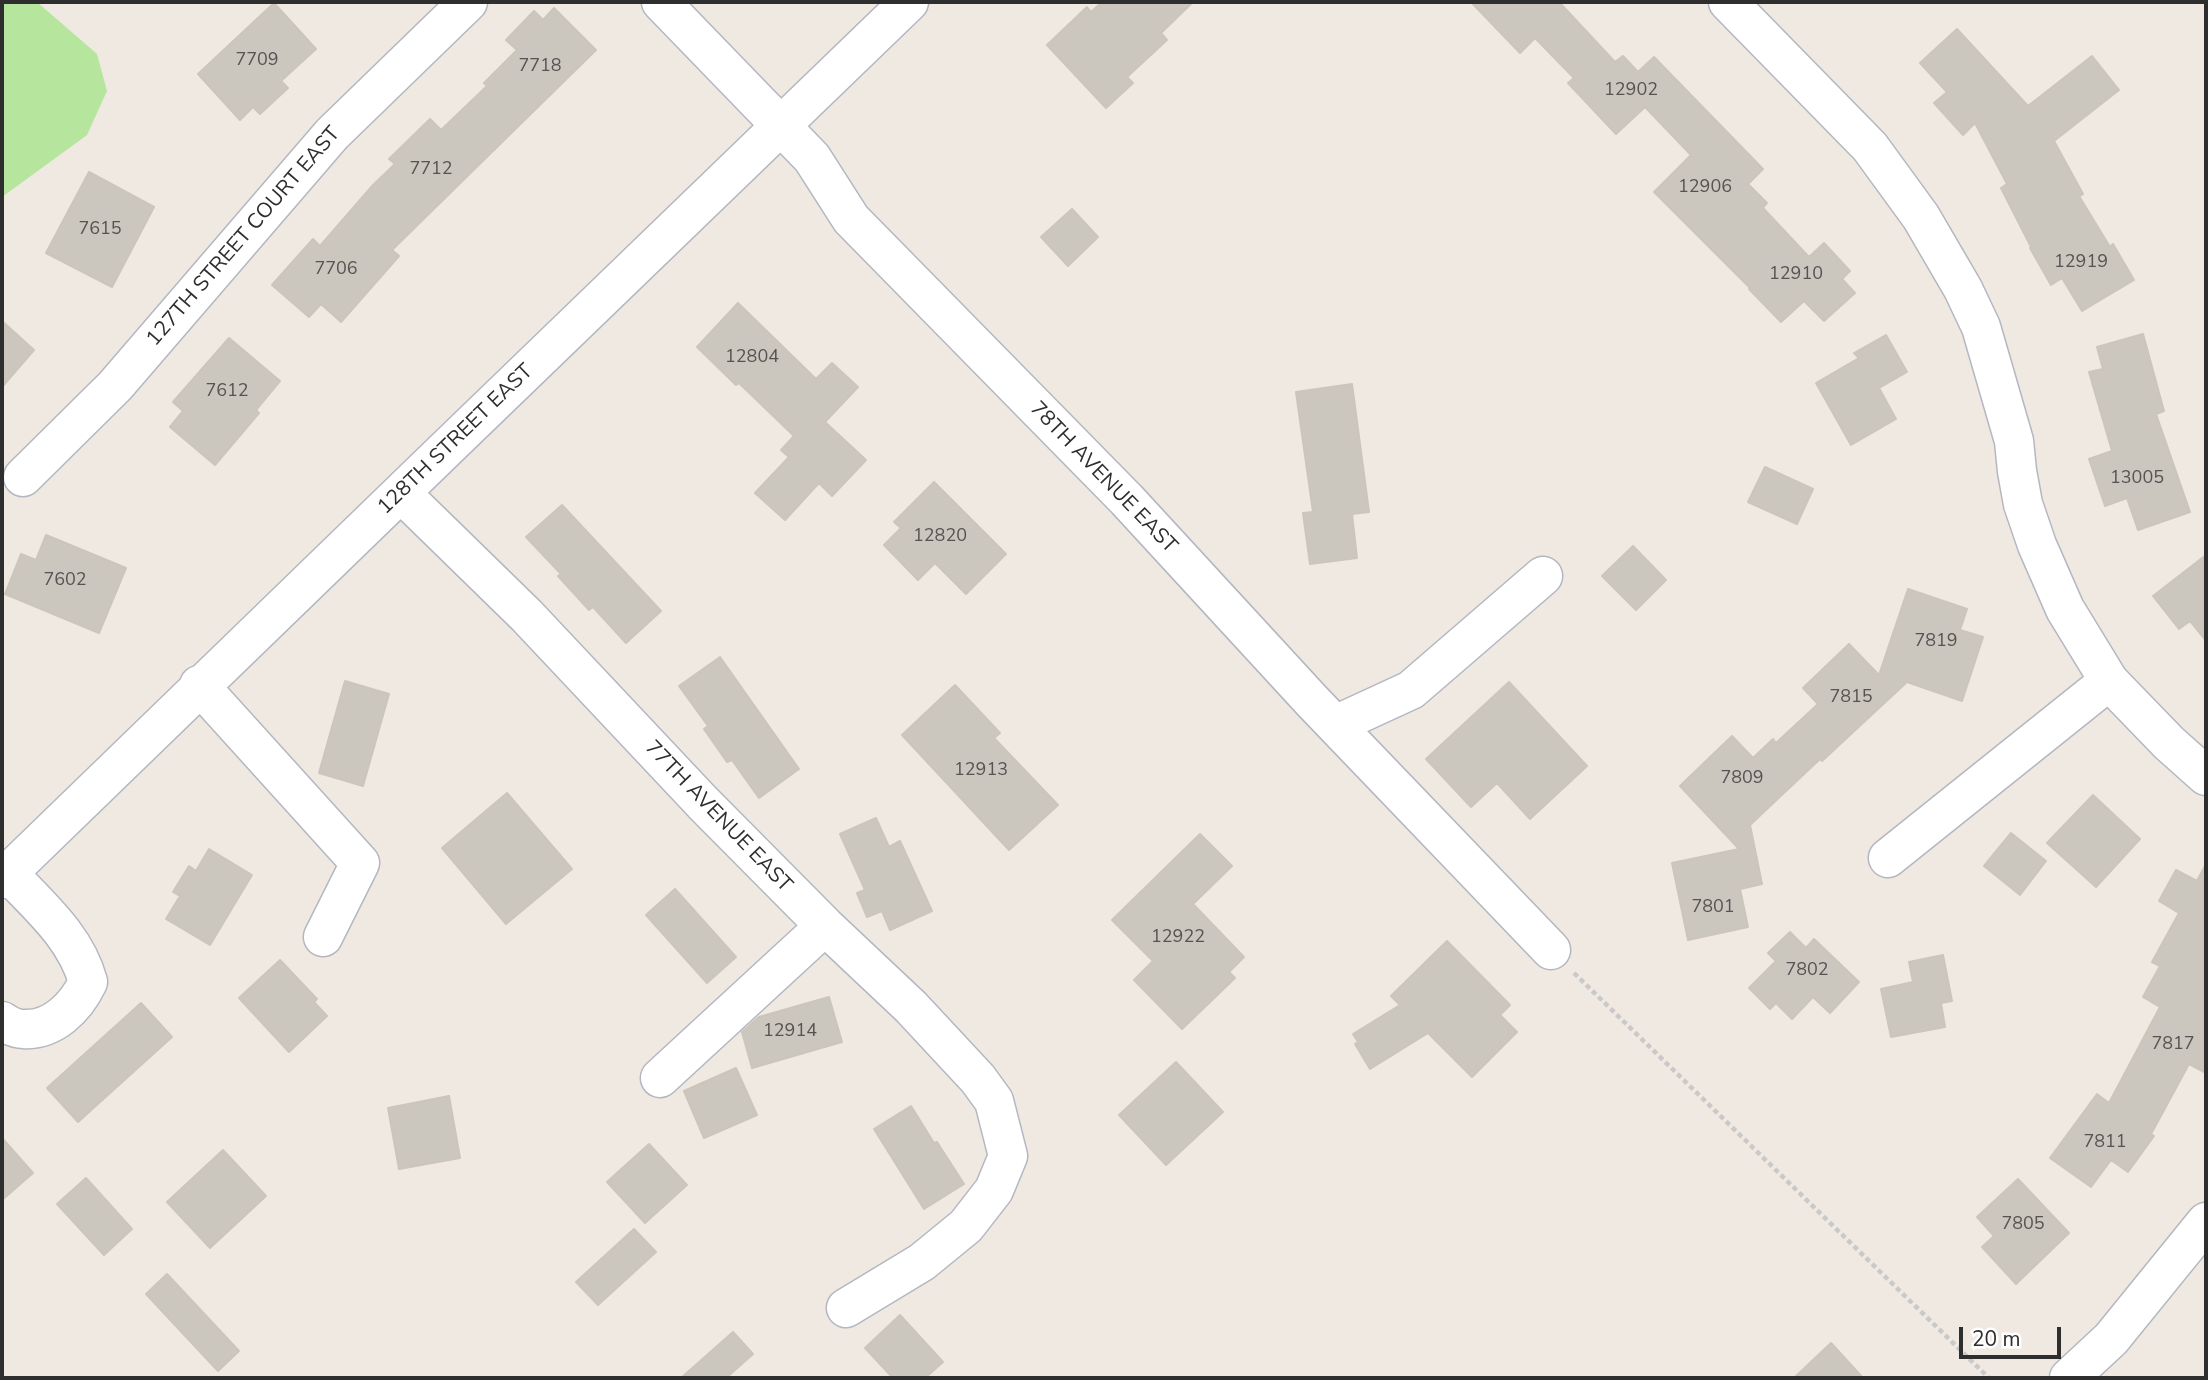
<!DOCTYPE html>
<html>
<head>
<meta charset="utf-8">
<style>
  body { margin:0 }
  #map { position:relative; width:2208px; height:1380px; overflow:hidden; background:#efe9e1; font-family:"Nunito Sans",sans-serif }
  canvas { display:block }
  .frame { position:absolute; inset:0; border:4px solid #2e2e2e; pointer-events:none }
  .scale { position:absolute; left:1959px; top:1327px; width:102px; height:32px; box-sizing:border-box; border:4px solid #2e2e2e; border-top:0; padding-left:9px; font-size:21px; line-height:24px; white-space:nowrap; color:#2e2e2e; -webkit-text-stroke:5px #fff; paint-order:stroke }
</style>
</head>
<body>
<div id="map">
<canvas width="2208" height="1380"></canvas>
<div class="frame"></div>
<div class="scale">20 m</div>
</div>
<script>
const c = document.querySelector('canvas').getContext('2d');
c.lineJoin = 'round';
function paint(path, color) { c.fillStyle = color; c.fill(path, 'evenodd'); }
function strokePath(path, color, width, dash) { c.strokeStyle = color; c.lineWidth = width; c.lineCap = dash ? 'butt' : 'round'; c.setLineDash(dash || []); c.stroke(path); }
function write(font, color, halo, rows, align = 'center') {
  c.font = font + ' "Nunito Sans",sans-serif'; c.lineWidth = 5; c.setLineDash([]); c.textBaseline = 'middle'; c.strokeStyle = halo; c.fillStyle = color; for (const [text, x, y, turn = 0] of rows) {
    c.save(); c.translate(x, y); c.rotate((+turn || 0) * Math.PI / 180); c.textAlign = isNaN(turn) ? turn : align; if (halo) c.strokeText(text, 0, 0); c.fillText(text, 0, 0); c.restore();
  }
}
const green = new Path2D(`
  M 2,2 L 37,2 L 97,54 L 107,91 L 87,135 L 2,197 Z`);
const building = new Path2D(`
  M 1102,2 L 1193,2 L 1161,33 L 1167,40 L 1127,77 L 1133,83 L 1106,108 L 1047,45 L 1087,7 L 1091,12 Z
  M 1471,2 L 1559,2 L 1615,62 L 1623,56 L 1638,72 L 1654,57 L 1763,169 L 1748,184 L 1767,203 L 1763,208 L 1809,257 L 1824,243 L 1850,271 L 1842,279 L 1855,293 L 1824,321 L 1804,301 L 1781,322 L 1749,289 L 1750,288 L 1654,192 L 1691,155 L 1645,107 L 1616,134 L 1568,83 L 1574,78 L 1535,38 L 1520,53 Z
  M 274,3 L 316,49 L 281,81 L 288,88 L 260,114 L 253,107 L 240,120 L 198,74 Z
  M 554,8 L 596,50 L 392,250 L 399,256 L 341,322 L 321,304 L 309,317 L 272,285 L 313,239 L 320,246 L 373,185 L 395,164 L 389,159 L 430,119 L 441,130 L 487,86 L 484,83 L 517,50 L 506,40 L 534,11 L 543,20 Z
  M 1957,29 L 2028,106 L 2092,56 L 2119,90 L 2054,141 L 2083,194 L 2079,196 L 2110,247 L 2113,244 L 2134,280 L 2082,311 L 2062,278 L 2051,285 L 2030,248 L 2031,247 L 2001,188 L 2007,184 L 1975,123 L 1963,135 L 1934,103 L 1947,92 L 1920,63 Z
  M 89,172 L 154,207 L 112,287 L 46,253 Z
  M 1072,209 L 1098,237 L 1068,266 L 1041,237 Z
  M 738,303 L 816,379 L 832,363 L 858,387 L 825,422 L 866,460 L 832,496 L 819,483 L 785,520 L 755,493 L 789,457 L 781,450 L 794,436 L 739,383 L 736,385 L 697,347 Z
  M 2,321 L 34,350 L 2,387 Z
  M 2143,334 L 2164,411 L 2156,414 L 2190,512 L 2138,530 L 2127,498 L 2105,506 L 2089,459 L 2112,451 L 2089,372 L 2103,369 L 2097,347 Z
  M 1886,335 L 1907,372 L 1879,388 L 1896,419 L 1851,445 L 1816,383 L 1859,358 L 1854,353 Z
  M 229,338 L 280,381 L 256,410 L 259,413 L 215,465 L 170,427 L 183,411 L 173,402 Z
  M 1352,384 L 1369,512 L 1352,514 L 1357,558 L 1310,564 L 1303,513 L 1313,512 L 1296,392 Z
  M 1765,467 L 1813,489 L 1797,524 L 1748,502 Z
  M 934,482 L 1006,554 L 966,594 L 935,563 L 918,580 L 884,545 L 901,528 L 894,522 Z
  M 562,505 L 661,611 L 626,643 L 593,607 L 589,610 L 558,576 L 561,574 L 526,537 Z
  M 46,535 L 126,568 L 99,633 L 5,594 L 21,554 L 36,560 Z
  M 1633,546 L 1666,580 L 1636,610 L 1602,576 Z
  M 2206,555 L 2206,641 L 2190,621 L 2179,629 L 2153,596 Z
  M 1908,589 L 1967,609 L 1960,630 L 1983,637 L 1962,701 L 1907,682 L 1822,761 L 1820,759 L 1750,825 L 1762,884 L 1740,889 L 1748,927 L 1688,940 L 1672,863 L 1739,849 L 1680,786 L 1732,736 L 1753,758 L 1773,739 L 1776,743 L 1818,704 L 1803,688 L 1849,644 L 1879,675 Z
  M 720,657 L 799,769 L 759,798 L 732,760 L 727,762 L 704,729 L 708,726 L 679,686 Z
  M 345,681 L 389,694 L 363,786 L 319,773 Z
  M 1509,682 L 1587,766 L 1530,819 L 1497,783 L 1471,807 L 1426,759 Z
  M 955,685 L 1000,733 L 994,738 L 1058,805 L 1009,850 L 902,735 Z
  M 507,793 L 572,869 L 506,924 L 442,848 Z
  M 2093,795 L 2140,839 L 2096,887 L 2047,843 Z
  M 876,818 L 889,847 L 900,841 L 932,911 L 890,930 L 882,911 L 867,917 L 857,893 L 865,890 L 840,834 Z
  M 2011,833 L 2046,861 L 2020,895 L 1984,866 Z
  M 1200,834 L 1232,866 L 1193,904 L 1244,957 L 1229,972 L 1235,978 L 1182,1029 L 1134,980 L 1153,961 L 1112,920 Z
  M 209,849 L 252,875 L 210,945 L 166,919 L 180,896 L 173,892 L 189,866 L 196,871 Z
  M 2206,864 L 2206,1073 L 2189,1064 L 2151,1134 L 2154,1136 L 2128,1172 L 2111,1160 L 2091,1187 L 2050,1158 L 2097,1094 L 2109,1103 L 2160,1007 L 2143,997 L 2160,966 L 2152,962 L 2179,913 L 2159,901 L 2176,870 L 2197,881 Z
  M 675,889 L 736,957 L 707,983 L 646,915 Z
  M 1790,932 L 1806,948 L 1814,939 L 1859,982 L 1830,1013 L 1813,997 L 1792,1019 L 1776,1003 L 1770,1009 L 1749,988 L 1776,961 L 1768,953 Z
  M 1447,941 L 1510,1005 L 1500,1015 L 1517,1032 L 1472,1077 L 1428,1033 L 1370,1069 L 1355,1044 L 1358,1042 L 1353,1034 L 1400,1005 L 1391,996 Z
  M 1943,955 L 1952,1001 L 1941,1003 L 1945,1027 L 1891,1037 L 1881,989 L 1913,982 L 1909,962 Z
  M 280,960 L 317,999 L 314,1002 L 327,1016 L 289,1052 L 239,998 Z
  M 829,997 L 842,1042 L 752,1068 L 742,1032 L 759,1017 Z
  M 141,1003 L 172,1037 L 78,1122 L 47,1088 Z
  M 1176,1062 L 1223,1112 L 1166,1165 L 1119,1115 Z
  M 736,1068 L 757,1115 L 704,1138 L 684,1091 Z
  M 449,1096 L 460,1158 L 399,1169 L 388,1108 Z
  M 911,1106 L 934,1143 L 937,1142 L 964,1184 L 924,1209 L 874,1129 Z
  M 2,1138 L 33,1173 L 2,1200 Z
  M 649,1144 L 687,1185 L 645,1223 L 607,1182 Z
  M 223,1150 L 266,1196 L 210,1248 L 167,1202 Z
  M 86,1178 L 132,1229 L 104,1255 L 57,1204 Z
  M 2018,1179 L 2069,1233 L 2016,1284 L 1982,1247 L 1994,1236 L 1977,1217 Z
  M 634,1229 L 656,1252 L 598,1305 L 576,1282 Z
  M 167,1274 L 239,1351 L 218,1371 L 146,1294 Z
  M 900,1315 L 943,1362 L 925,1378 L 893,1378 L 865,1348 Z
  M 733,1332 L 753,1354 L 726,1378 L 681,1378 Z
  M 1831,1343 L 1863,1378 L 1794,1378 Z`);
const path = new Path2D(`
  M 1574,973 L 1989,1378`);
const minor = new Path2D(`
  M 661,2 L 812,158 L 851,219 L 1127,500 L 1312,701 L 1551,950
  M 1728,2 L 1870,147 L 1921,217 L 1963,289 L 1981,327 L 2014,441 L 2017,471 L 2023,504 L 2037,545 L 2065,609 L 2109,681 L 2169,743 L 2206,776
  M 23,477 L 115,386 L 332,134 L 468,2
  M 401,493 L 527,616 L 703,803 L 825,926 L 911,1007 L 978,1079 L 994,1101 L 1008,1156 L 994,1190 L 966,1226 L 922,1262 L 846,1308
  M 199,685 L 360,863 L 323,937
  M 1335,725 L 1411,690 L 1543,576
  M 1888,858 L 2109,681
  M 2,879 C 303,585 607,295 909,2
  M 2,1021 C 8,1025 16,1029 23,1029 C 53,1031 76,1007 88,982 C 76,937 39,906 8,873
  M 660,1078 L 825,926
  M 2069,1378 L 2111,1339 L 2206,1222`);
const numberNames = [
  ["7709",257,61],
  ["7718",540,67],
  ["12902",1631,91],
  ["7712",431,170],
  ["12906",1705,188],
  ["7615",100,230],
  ["12919",2081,263],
  ["7706",336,270],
  ["12910",1796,275],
  ["12804",752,358],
  ["7612",227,392],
  ["13005",2137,479],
  ["12820",940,537],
  ["7602",65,581],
  ["7819",1936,642],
  ["7815",1851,698],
  ["12913",981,771],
  ["7809",1742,779],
  ["7801",1713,908],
  ["12922",1178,938],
  ["7802",1807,971],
  ["12914",790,1032],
  ["7817",2173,1045],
  ["7811",2105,1143],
  ["7805",2023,1225]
];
const streetNames = [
  ["127TH STREET COURT EAST",244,237,-49],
  ["128TH STREET EAST",456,440,-44],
  ["78TH AVENUE EAST",1103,478,46],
  ["77TH AVENUE EAST",718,817,46]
];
paint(green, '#b6e59e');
paint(building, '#cbc7bf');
strokePath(building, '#cbc5ba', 2);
strokePath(minor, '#b4b7c1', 41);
strokePath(path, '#c9c9c9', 4.5, [5, 3.5]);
strokePath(minor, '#fff', 38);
write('18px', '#555452', null, numberNames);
write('21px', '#2e2e2e', '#fff', streetNames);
</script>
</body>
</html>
